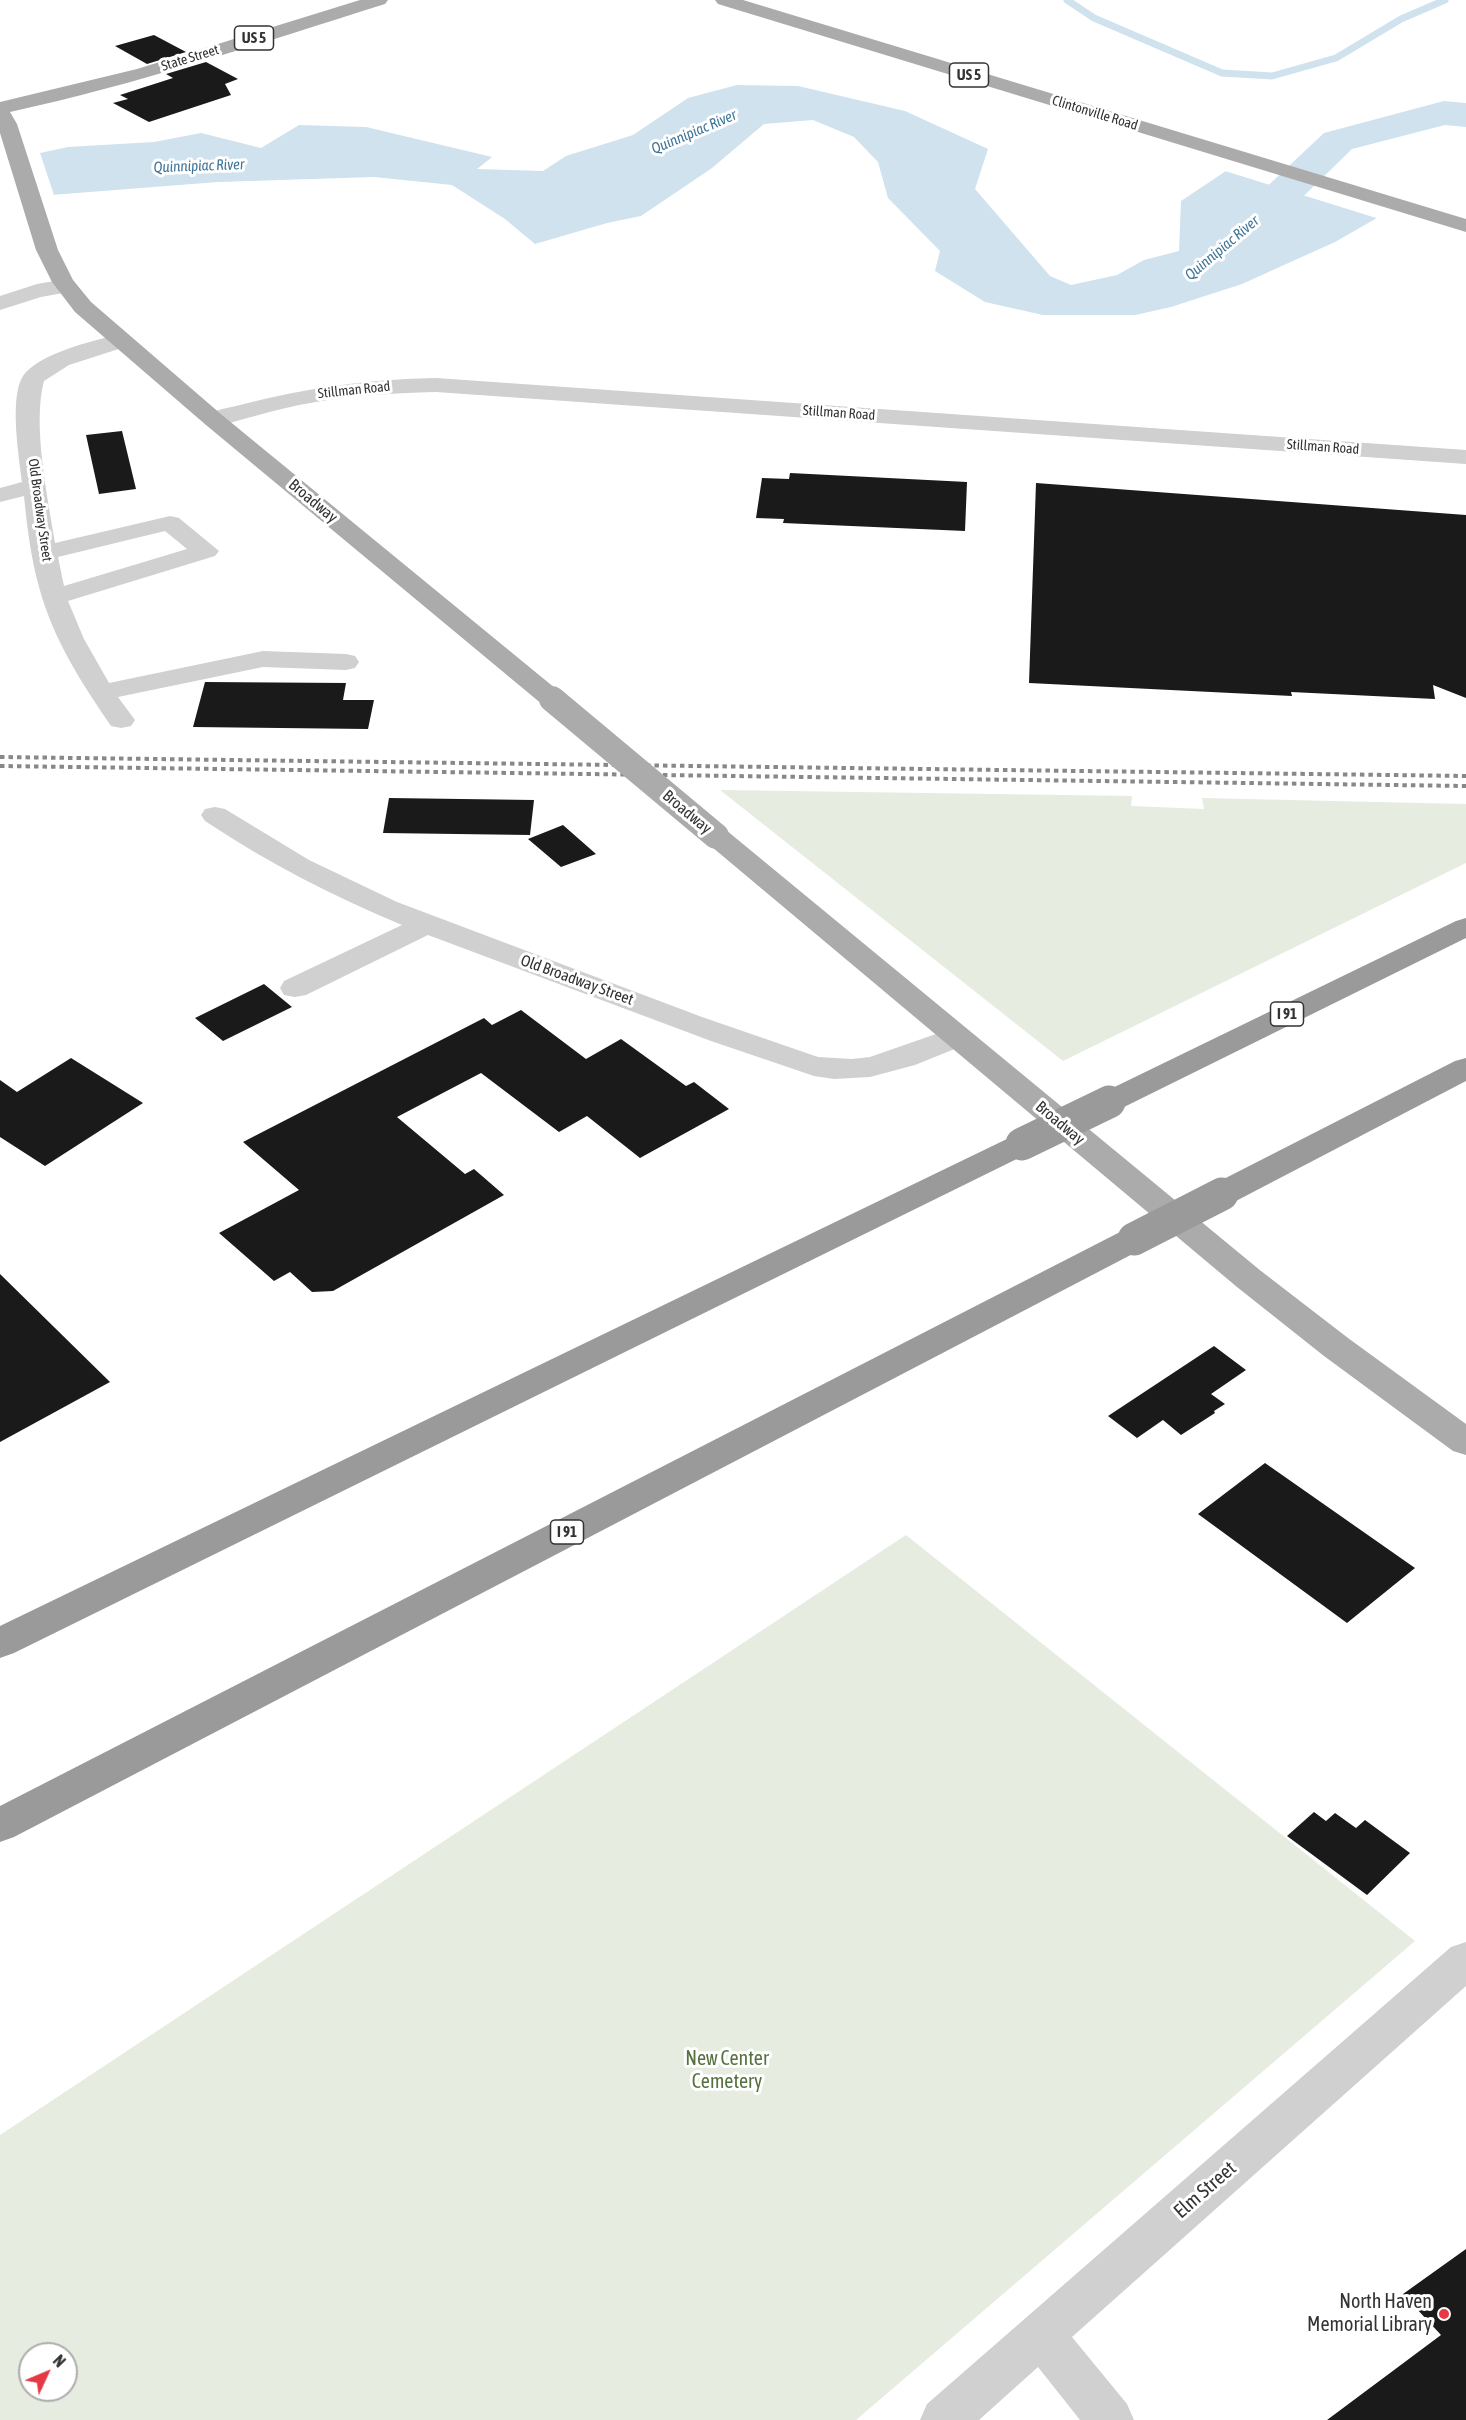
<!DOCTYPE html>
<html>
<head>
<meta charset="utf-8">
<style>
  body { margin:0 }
  #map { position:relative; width:1466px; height:2420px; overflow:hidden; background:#fff; font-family:"Asap Condensed",sans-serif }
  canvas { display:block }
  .north { position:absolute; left:18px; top:2342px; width:60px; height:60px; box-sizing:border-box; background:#fff; border:2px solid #adadad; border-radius:50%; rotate:46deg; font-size:16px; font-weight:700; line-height:24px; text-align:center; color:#333 }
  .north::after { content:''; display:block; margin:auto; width:21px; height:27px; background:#e63946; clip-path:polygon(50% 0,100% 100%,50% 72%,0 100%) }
</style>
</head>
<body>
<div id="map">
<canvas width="1466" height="2420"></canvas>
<div class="north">N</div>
</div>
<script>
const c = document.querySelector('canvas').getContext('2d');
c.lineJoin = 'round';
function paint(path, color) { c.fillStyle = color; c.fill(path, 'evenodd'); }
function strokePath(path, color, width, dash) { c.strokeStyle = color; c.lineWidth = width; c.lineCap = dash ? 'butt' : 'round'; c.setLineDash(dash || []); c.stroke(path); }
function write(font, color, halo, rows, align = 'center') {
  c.font = font + ' "Asap Condensed",sans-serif'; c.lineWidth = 6; c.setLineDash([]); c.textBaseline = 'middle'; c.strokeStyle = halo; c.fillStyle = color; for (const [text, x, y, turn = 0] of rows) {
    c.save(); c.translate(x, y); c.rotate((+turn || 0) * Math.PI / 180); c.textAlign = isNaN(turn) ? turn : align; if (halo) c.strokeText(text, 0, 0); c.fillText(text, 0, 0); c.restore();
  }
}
const green = new Path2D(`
  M 720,790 L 1132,796 L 1131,806 L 1204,809 L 1202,798 L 1466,804 L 1466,863 L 1063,1061 Z
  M 906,1535 L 1415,1941 L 856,2420 L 0,2420 L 0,2135 ZM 30,2354 L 66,2354 L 66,2390 L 30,2390 Z`);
const water = new Path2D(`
  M 737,85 L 798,86 L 905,111 L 988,149 L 975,189 L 1050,276 L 1071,285 L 1117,275 L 1144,260 L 1179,251 L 1181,201 L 1226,171 L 1377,218 L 1335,242 L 1242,284 L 1171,307 L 1135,315 L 1043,315 L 985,302 L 935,271 L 940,251 L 888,198 L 878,162 L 854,137 L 813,120 L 764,124 L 712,168 L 641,216 L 607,223 L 535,244 L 505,219 L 452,185 L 374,177 L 218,182 L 0,199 L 40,153 L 68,147 L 154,142 L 201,133 L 261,148 L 299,125 L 366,127 L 492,157 L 477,169 L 543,171 L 566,156 L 633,135 L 688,98 Z`);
const pier = new Path2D(`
  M 40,153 L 55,198 L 0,202 L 0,158 Z
  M 1226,168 L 1378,215 L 1380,219 L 1222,170 Z`);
const stream = new Path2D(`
  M 1067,0 L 1094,18 L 1222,73 L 1272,76 L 1336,58 L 1401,19 L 1445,0`);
const river = new Path2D(`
  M 1444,101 L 1466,103 L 1466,127 L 1445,125 L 1352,149 L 1236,262 L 1221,266 L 1206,262 L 1200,253 L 1206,244 L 1324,133 Z`);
const building = new Path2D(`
  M 154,35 L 186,52 L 147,64 L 115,46 Z
  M 206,62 L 238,79 L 225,84 L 231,95 L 149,122 L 113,103 L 128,99 L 120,95 L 173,78 L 166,74 Z
  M 122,431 L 136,489 L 99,494 L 86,435 Z
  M 790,473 L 967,482 L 965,531 L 783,523 L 784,519 L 756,518 L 762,478 L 789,479 Z
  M 1036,483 L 1466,515 L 1466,698 L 1433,685 L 1435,699 L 1291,692 L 1292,696 L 1029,683 Z
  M 205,682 L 346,683 L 343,700 L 374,700 L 368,729 L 193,727 Z
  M 389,798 L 534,800 L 530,835 L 383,833 Z
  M 563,825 L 596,854 L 561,867 L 528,839 Z
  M 264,984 L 292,1007 L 223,1041 L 195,1018 Z
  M 521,1010 L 586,1059 L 621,1039 L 686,1086 L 694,1082 L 729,1109 L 640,1158 L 587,1116 L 559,1132 L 481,1073 L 397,1117 L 465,1174 L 474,1169 L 504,1195 L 333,1291 L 312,1292 L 290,1272 L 274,1281 L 219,1233 L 299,1190 L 243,1142 L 484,1018 L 492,1025 Z
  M 71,1058 L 143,1103 L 45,1166 L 0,1137 L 0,1080 L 17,1092 Z
  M 0,1274 L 110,1382 L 0,1442 Z
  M 1214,1346 L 1246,1370 L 1211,1394 L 1225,1404 L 1214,1411 L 1215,1413 L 1181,1435 L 1163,1420 L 1137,1438 L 1108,1416 Z
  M 1265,1463 L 1415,1568 L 1347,1623 L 1198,1514 Z
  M 1314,1812 L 1326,1821 L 1335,1813 L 1356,1828 L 1365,1820 L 1410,1853 L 1367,1895 L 1287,1836 Z
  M 1466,2249 L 1466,2420 L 1327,2420 L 1441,2335 L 1403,2294 Z`);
const minor = new Path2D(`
  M 66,279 L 74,281 L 77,286 L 74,291 L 41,297 L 0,310 L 0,296 L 37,284 Z
  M 120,334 L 128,336 L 131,341 L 128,346 L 69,365 L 44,381 C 32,425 48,499 55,543 L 170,516 L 179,518 L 219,551 L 215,556 L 68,601 L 84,639 L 109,683 L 263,651 L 346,654 L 355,656 L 359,662 L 355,668 L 346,670 L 263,667 L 118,697 L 135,720 L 131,726 L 121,728 L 111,726 C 81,682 53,639 39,587 C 31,558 27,527 24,496 L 0,502 L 0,488 L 22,482 C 19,457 9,398 23,376 C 39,353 93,341 120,334 ZM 165,531 L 187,549 L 64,586 L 58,557 Z
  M 436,378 L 1466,450 L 1466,464 L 436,392 C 390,393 344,396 299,405 C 270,411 242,420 214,427 L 206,425 L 202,420 C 209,410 229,408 240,405 C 305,388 369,379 436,378 Z
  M 215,807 L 225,809 L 309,860 L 397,902 L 702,1017 L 818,1057 L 852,1059 L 870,1057 L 956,1027 L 967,1030 L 971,1037 L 967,1044 L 915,1065 L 870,1077 L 834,1079 L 814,1076 L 711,1041 L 428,935 L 306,995 L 295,997 L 284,995 L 280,988 L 284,981 L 402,925 C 333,896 268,863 205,821 L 201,815 L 205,809 Z
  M 1466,1942 L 1466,1986 L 1072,2337 L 1127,2404 L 1134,2420 L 1080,2420 L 1038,2367 L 979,2420 L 920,2420 L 927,2404 L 1451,1947 Z`);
const major = new Path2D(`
  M 360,0 L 388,0 L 385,4 C 261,43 138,84 10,112 L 17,124 L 58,250 L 73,280 L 91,302 L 222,415 L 561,693 L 565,699 L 561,705 L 552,707 L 543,705 L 206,425 L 75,312 L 52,282 L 36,250 L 0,133 L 0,102 L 137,69 Z
  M 715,0 L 743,0 L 1466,219 L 1466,232 L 718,4 Z
  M 716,827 L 726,830 L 1261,1271 L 1348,1338 L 1466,1424 L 1466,1455 L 1453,1451 L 1324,1356 L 1237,1287 L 706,842 L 702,836 L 706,830 Z`);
const highway = new Path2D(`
  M 1466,918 L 1466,938 L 1120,1109 L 1109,1112 L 1098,1109 L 1093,1102 L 1098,1095 L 1456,921 Z
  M 1466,1058 L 1466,1081 L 1234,1202 L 1222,1205 L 1210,1202 L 1206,1194 L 1210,1186 L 1455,1061 Z
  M 1022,1133 L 1033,1137 L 1038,1144 L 1033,1151 L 14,1653 L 0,1658 L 0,1626 L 1011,1137 Z
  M 1134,1228 L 1146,1231 L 1151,1239 L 1146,1247 L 14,1837 L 0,1842 L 0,1806 L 1122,1231 Z`);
const rail = new Path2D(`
  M 0,757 L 1466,776
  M 0,766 L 1466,786`);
const majorBridge = new Path2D(`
  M 552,699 L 716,836`);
const highwayBridge = new Path2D(`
  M 1022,1144 L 1109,1102
  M 1134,1239 L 1222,1194`);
const markers = [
  [1444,2314,6,"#e63946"]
];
const farStreetnames = [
  ["State Street",190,58,-17],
  ["Clintonville Road",1095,113,17],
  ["Stillman Road",354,390,-6],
  ["Stillman Road",839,413,4],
  ["Stillman Road",1323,447,4],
  ["Old Broadway Street",40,510,82]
];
const shields = [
  [254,38,39],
  [969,75,39],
  [1287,1014,33],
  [567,1532,33]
];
const shieldNames = [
  ["US 5",254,38],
  ["US 5",969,75],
  ["I 91",1287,1014],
  ["I 91",567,1532]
];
const farWaternames = [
  ["Quinnipiac River",694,132,-23],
  ["Quinnipiac River",199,166,-2],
  ["Quinnipiac River",1222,248,-40]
];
const streetNames = [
  ["Broadway",313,501,40],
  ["Broadway",687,812,40],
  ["Old Broadway Street",577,980,20],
  ["Broadway",1060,1123,40]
];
const nearParknames = [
  ["New Center",727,2059],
  ["Cemetery",727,2082]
];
const nearStreetnames = [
  ["Elm Street",1205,2190,-41]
];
const nearPoinames = [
  ["North Haven",1432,2302],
  ["Memorial Library",1432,2325]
];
paint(green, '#e6ecdf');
paint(water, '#cfe2ee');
paint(pier, '#fff');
strokePath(stream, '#cfe2ee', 7);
paint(river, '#cfe2ee');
paint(building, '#1a1a1a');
paint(minor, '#d0d0d0');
paint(major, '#ababab');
paint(highway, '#9a9a9a');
strokePath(rail, '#888', 4, [4.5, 4]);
strokePath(majorBridge, '#ababab', 26);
strokePath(highwayBridge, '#9a9a9a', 33);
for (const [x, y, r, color] of markers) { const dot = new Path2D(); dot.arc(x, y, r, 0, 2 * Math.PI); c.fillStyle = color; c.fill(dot); strokePath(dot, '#fff', 2); }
write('14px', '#333', '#fff', farStreetnames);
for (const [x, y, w] of shields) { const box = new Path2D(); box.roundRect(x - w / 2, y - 12, w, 24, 4.5); c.fillStyle = '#fff'; c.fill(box); strokePath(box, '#333', 1.5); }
write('bold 15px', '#333', null, shieldNames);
write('italic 15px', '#3f7597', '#fff', farWaternames);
write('16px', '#333', '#fff', streetNames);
write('20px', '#56703f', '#fff', nearParknames);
write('20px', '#333', '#fff', nearStreetnames);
write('20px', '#333', '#fff', nearPoinames, 'right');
</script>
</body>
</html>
